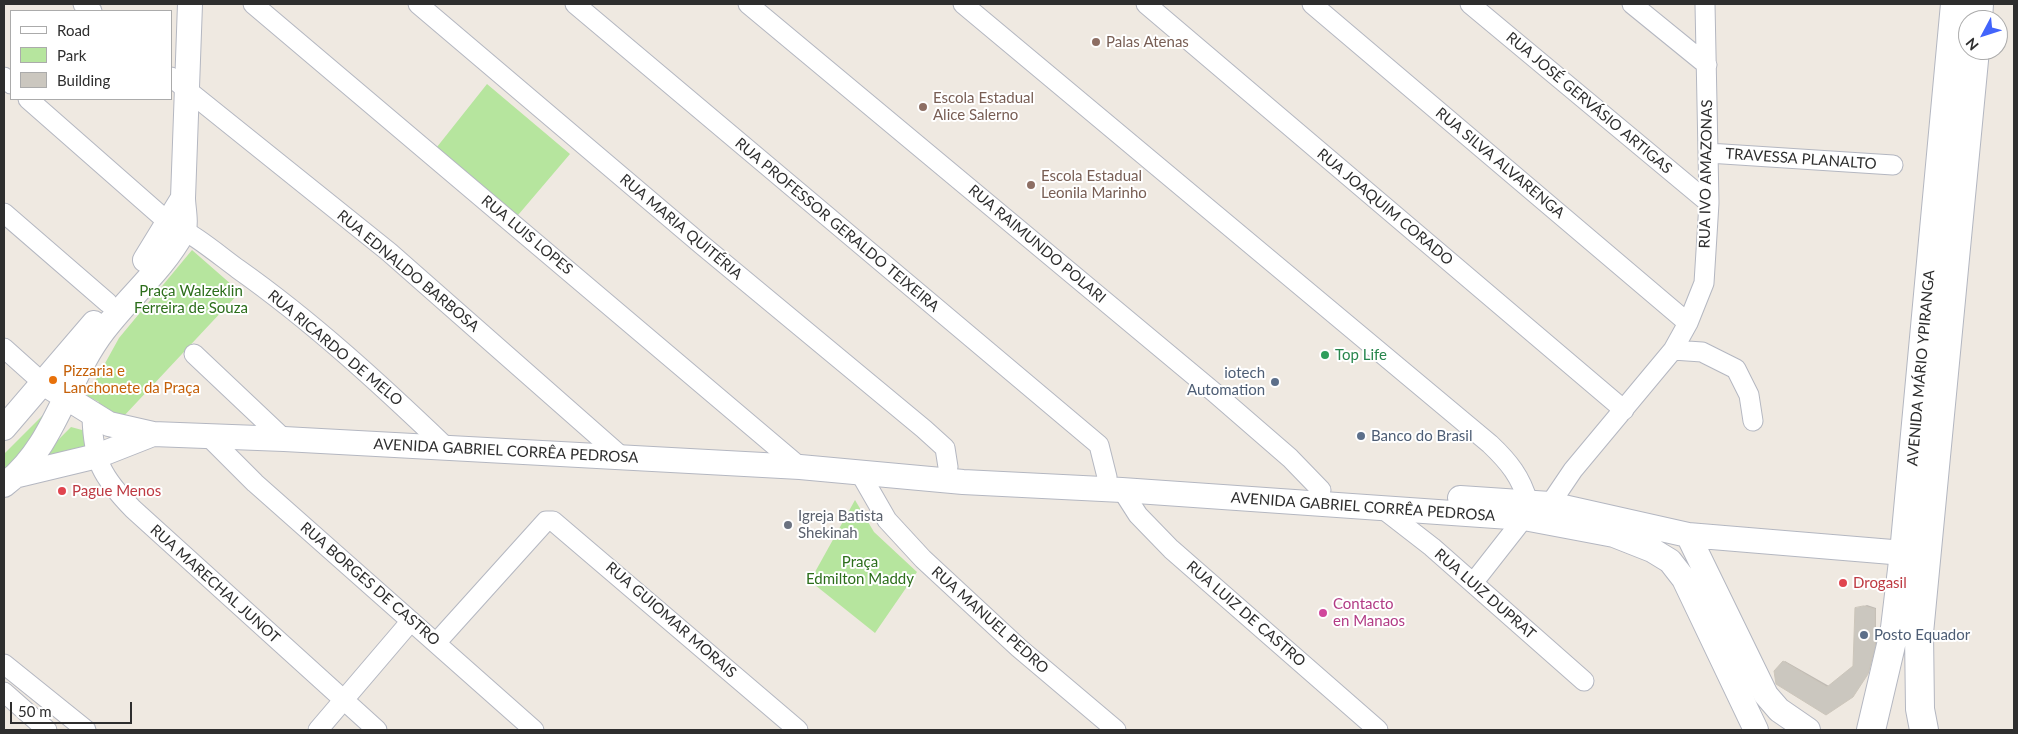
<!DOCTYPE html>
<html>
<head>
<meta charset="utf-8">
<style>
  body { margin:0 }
  #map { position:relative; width:2018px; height:734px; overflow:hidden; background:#efe9e1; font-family:Lato,sans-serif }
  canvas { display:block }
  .frame { position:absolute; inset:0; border:5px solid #2e2e2e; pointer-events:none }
  .legend { position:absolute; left:10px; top:10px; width:162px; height:90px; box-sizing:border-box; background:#fff; border:1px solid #ababab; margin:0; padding:6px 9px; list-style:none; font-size:15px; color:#2e2e2e }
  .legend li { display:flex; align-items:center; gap:10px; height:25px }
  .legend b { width:25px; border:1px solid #ababab }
  .north { position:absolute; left:1958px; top:10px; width:50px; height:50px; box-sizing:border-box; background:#fff; border:1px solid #ababab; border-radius:50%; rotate:230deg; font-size:14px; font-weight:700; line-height:20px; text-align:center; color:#2e2e2e }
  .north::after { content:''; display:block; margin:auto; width:18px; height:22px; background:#4264fb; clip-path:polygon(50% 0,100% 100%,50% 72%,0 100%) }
  .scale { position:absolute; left:10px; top:702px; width:122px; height:22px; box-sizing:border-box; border:2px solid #2e2e2e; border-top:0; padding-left:6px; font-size:15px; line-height:18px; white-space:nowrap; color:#2e2e2e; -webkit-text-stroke:4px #fff; paint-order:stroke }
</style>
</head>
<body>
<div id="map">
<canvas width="2018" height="734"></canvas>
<div class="frame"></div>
<ul class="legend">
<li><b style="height:6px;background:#fff"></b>Road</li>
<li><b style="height:14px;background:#b6e59e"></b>Park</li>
<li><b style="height:14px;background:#cbc7bf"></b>Building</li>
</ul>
<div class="north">N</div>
<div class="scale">50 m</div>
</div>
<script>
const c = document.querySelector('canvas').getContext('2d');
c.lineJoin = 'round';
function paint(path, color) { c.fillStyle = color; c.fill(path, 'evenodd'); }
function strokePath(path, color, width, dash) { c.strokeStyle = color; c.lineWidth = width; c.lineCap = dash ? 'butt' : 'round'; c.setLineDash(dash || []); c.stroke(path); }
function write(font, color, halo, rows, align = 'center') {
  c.font = font + ' Lato,sans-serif'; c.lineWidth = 4; c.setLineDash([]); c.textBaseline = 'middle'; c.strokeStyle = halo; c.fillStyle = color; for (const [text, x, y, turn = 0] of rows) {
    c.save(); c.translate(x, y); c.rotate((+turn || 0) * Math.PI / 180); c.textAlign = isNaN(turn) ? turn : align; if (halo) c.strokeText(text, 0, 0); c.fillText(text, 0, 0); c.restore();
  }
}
const green = new Path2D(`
  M 487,84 L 570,154 L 513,221 L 433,152 Z
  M 192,250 L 240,292 L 123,417 L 113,414 L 102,406 L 90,450 L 4,479 L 4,454 L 45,413 L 46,434 L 58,440 L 71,427 L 82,430 L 99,402 L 87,396 L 119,338 Z
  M 855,500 L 874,532 L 917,572 L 875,633 L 810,581 Z`);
const shadow = new Path2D(`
  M 1867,605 L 1876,608 L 1876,644 L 1869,672 L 1852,696 L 1775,672 L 1785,661 L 1829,686 L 1854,666 L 1856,609 Z`);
const building = new Path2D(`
  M 1864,606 L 1875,609 L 1875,647 L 1868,674 L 1853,697 L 1826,715 L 1776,684 L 1774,671 L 1783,661 L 1827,687 L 1853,666 L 1855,608 Z`);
const minor = new Path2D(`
  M 83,4 L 92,11
  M 253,4 L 800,467
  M 418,4 L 702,245 L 924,429 L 945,448 L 948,467
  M 575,4 L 1099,445 L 1107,477
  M 748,4 L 1215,393 L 1290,458 L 1321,490
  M 963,4 L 1490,444 C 1509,462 1521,477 1528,502
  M 1146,4 L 1624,410
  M 1312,4 L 1688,323
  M 1470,4 L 1709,203
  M 1632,4 L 1707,65
  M 4,77 L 11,84
  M 171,77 L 389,252 L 623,458
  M 28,99 L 168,222 C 194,234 215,252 238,269 C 313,322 380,384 446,447
  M 1708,153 L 1893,165
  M 4,213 L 108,303
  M 4,348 L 43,383
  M 1673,350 L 1702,352 L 1736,369 L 1749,395 L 1753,421
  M 194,354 L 284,439
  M 92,416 C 93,461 102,477 133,509 L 377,730
  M 208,436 L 255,483 L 534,730
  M 860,473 L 887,520 L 923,559 L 1019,648 L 1116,730
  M 1122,490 L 1138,515 L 1171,549 L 1378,730
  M 1550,504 L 1573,470 L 1673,350 L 1688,323 L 1704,283 L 1709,203 L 1705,4
  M 1383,509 L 1432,547 L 1584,681
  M 1473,583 L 1524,518
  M 436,643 L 546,521 L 553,521 L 798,730
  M 4,664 L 86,730
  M 4,692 L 47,730
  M 318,730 L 411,621`);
const tertiary = new Path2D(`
  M 145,260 L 183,198
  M 43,383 L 109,424 L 153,434 L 284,439 L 800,467 L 963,482 L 1122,490 L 1524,518 L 1614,535 L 1652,550 L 1670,561 L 1684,579 L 1756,730
  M 4,428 L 94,323
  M 18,475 L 97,456 L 153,434
  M 4,485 C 55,447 66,379 104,330 C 129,297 163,269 183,232 C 187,224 183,207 183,198 L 190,4
  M 1460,498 L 1550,504 L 1688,535 L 1904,553
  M 1688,535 L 1766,695 L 1779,710 L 1808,730`);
const secondary = new Path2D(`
  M 1978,20 L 1979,4
  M 1871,730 L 1895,628 L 1904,553 L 1955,4
  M 1924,730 L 1920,709 L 1919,633 L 1975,50`);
const markers = [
  [1096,42,5,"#8d6e63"],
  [923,107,5,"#8d6e63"],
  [1031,185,5,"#8d6e63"],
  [1325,355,5,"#2e9e5b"],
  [53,380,5,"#e8710a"],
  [1275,382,5,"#5c6f8a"],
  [1361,436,5,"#5c6f8a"],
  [62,491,5,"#e0444e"],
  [788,525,5,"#6b7280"],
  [1843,583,5,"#e0444e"],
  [1323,613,5,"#d1479c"],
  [1864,635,5,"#5c6f8a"]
];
const educationNames = [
  ["Palas Atenas",1106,42],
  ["Escola Estadual",933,98],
  ["Alice Salerno",933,115],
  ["Escola Estadual",1041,176],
  ["Leonila Marinho",1041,193]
];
const streetNames = [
  ["RUA JOSÉ GERVÁSIO ARTIGAS",1589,103,40],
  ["TRAVESSA PLANALTO",1801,159,4],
  ["RUA SILVA ALVARENGA",1500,163,40],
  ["RUA IVO AMAZONAS",1706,174,-89],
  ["RUA JOAQUIM CORADO",1385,207,40],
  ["RUA PROFESSOR GERALDO TEIXEIRA",837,225,40],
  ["RUA MARIA QUITÉRIA",681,227,40],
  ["RUA LUIS LOPES",527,235,40],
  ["RUA RAIMUNDO POLARI",1037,244,40],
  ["RUA EDNALDO BARBOSA",408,271,40],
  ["RUA RICARDO DE MELO",335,348,40],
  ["AVENIDA MÁRIO YPIRANGA",1921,368,-85],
  ["AVENIDA GABRIEL CORRÊA PEDROSA",506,451,3],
  ["AVENIDA GABRIEL CORRÊA PEDROSA",1363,507,4],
  ["RUA MARECHAL JUNOT",215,584,42],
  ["RUA BORGES DE CASTRO",370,584,41],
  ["RUA LUIZ DUPRAT",1485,594,41],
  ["RUA LUIZ DE CASTRO",1246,614,41],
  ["RUA GUIOMAR MORAIS",671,620,41],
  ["RUA MANUEL PEDRO",990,620,42]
];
const parkNames = [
  ["Praça Walzeklin",191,291],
  ["Ferreira de Souza",191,308],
  ["Praça",860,562],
  ["Edmilton Maddy",860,579]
];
const leisureNames = [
  ["Top Life",1335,355]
];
const foodNames = [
  ["Pizzaria e",63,371],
  ["Lanchonete da Praça",63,388]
];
const serviceNames = [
  ["iotech",1265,373,"right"],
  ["Automation",1265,390,"right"],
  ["Banco do Brasil",1371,436],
  ["Posto Equador",1874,635]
];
const healthNames = [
  ["Pague Menos",72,491],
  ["Drogasil",1853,583]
];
const worshipNames = [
  ["Igreja Batista",798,516],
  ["Shekinah",798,533]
];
const hotelNames = [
  ["Contacto",1333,604],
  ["en Manaos",1333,621]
];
paint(green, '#b6e59e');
paint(shadow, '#0003');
paint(building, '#cbc7bf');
strokePath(building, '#cbc5ba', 1);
strokePath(minor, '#b4b7c1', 21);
strokePath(tertiary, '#b4b7c1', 26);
strokePath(secondary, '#b4b7c1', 30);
strokePath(minor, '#fff', 19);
strokePath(tertiary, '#fff', 24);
strokePath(secondary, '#fff', 28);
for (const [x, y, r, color] of markers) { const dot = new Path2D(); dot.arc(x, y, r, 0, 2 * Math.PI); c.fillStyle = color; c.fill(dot); strokePath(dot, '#fff', 2); }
write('15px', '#785e54', '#fff', educationNames, 'left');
write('15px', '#2e2e2e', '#fff', streetNames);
write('15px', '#2c6e1b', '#fff', parkNames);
write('15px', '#27864d', '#fff', leisureNames, 'left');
write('15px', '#c56008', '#fff', foodNames, 'left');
write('15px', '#4e5e75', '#fff', serviceNames, 'left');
write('15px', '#be3a42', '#fff', healthNames, 'left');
write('15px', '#5b616d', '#fff', worshipNames, 'left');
write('15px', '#b23c85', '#fff', hotelNames, 'left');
</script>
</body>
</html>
